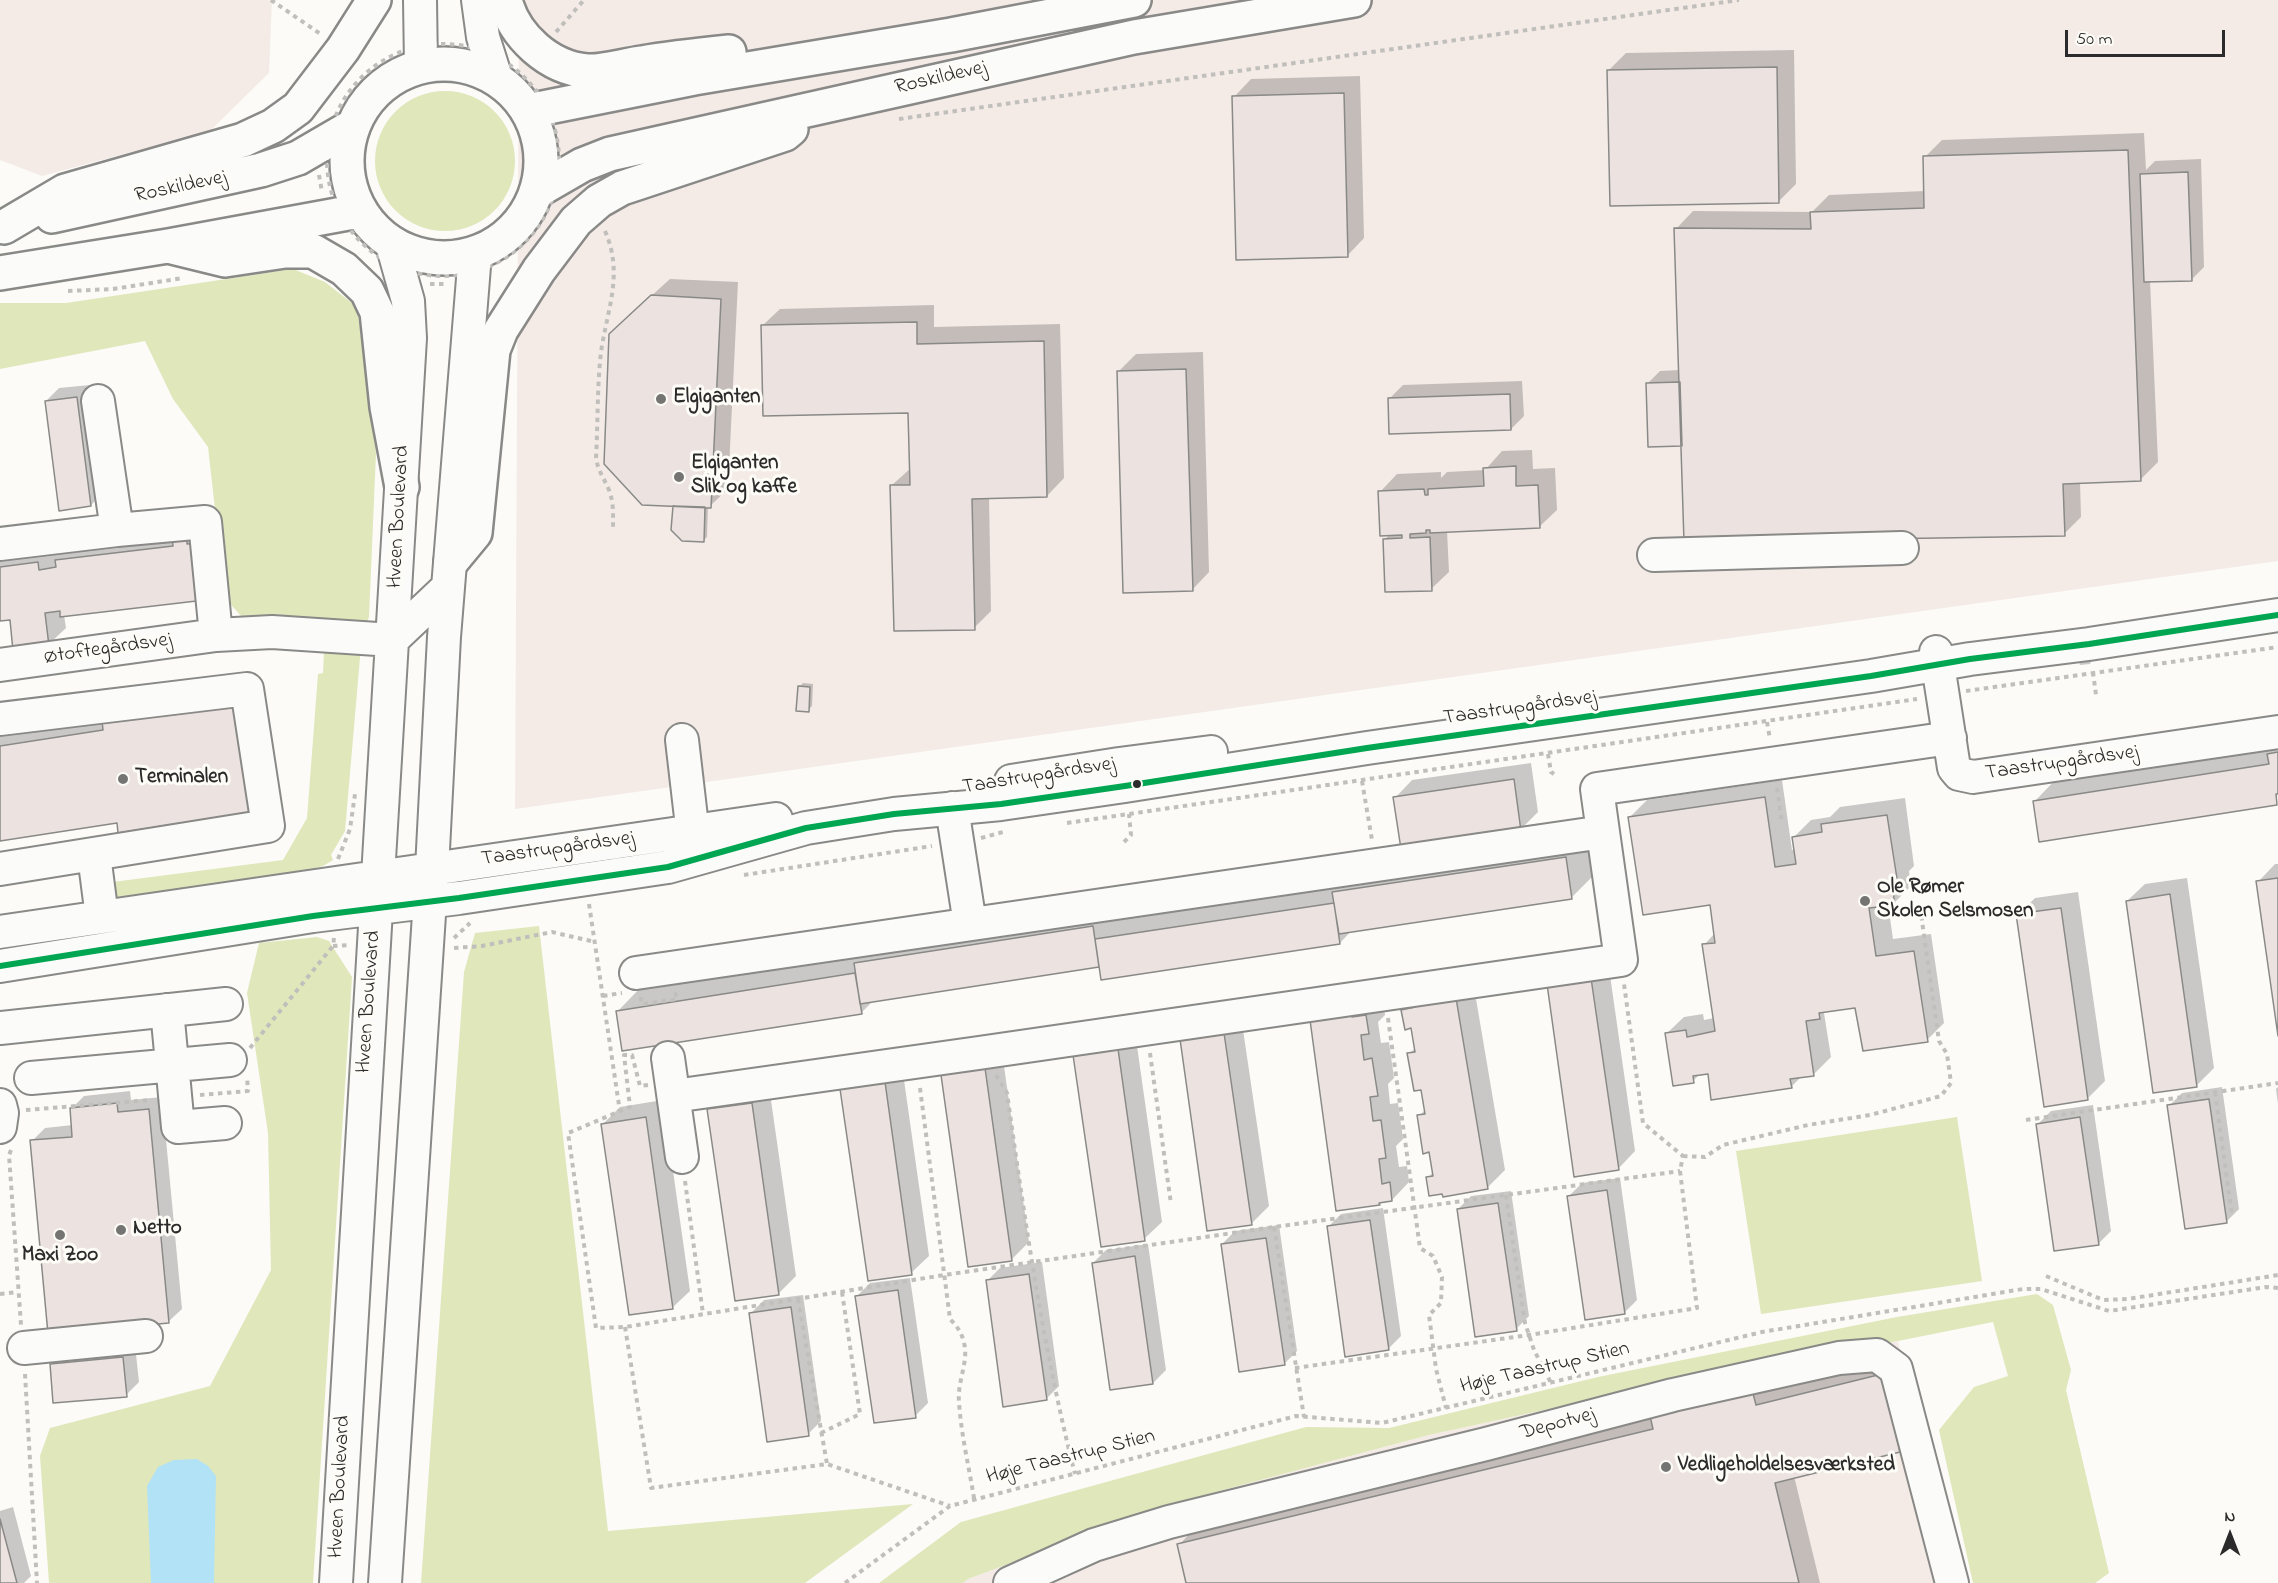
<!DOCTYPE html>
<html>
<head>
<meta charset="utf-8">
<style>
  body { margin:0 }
  #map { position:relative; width:2278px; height:1583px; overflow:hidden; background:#fcfbf8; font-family:"Indie Flower",sans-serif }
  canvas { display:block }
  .north { position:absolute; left:2200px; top:1505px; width:60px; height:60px; -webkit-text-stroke:4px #fdfcf7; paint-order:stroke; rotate:0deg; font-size:16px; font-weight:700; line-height:24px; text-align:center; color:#2b2b2b }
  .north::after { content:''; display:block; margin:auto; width:21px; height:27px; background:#2b2b2b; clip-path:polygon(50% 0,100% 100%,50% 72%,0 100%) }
  .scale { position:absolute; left:2065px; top:30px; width:160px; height:27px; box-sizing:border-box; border:3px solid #2b2b2b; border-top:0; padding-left:8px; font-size:18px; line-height:21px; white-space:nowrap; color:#2b2b2b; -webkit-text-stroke:4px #fdfcf7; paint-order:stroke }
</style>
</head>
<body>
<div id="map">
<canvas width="2278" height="1583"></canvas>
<div class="north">N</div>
<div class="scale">50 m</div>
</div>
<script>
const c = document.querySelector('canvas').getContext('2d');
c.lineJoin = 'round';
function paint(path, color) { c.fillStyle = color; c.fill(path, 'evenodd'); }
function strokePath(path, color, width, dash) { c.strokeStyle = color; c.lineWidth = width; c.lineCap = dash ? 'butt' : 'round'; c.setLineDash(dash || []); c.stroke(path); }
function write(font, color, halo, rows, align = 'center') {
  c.font = font + ' "Indie Flower",sans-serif'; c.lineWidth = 6; c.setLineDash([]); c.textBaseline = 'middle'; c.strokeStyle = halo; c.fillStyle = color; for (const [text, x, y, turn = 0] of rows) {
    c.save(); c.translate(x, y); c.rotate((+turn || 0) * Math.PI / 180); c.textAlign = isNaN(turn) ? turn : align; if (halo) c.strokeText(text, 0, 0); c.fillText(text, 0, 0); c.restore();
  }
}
const built = new Path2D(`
  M 0,0 L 272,0 L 269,73 L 210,131 L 42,176 L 0,160 Z
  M 519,0 L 2278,0 L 2278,561 L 515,809 Z
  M 1898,1341 L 1959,1583 L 963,1583 L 968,1579 L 1163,1506 L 1429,1435 L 1742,1367 Z`);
const green = new Path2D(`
  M375 161a70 70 0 1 1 140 0a70 70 0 1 1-140 0Z
  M 293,269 L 325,282 L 357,307 L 376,453 L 369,617 L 366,625 L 241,616 L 225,598 L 208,447 L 173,399 L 145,341 L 0,369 L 0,303 L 66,303 Z
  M 274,640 L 361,646 L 345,831 L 331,855 L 333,860 L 323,866 L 293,874 L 112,901 L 105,883 L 283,860 L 307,818 L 318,674 L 323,673 L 324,651 L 261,647 L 22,677 Z
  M 539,926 L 608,1531 L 913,1504 L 805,1583 L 421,1583 L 464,972 L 475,933 Z
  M 317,937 L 329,941 L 352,977 L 313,1583 L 49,1583 L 40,1456 L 50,1428 L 210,1386 L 271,1270 L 268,1133 L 247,993 L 259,943 Z
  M 1957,1117 L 1982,1281 L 1761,1314 L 1736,1151 Z
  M 2037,1294 L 2053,1305 L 2071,1370 L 2066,1390 L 2109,1573 L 2095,1583 L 1973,1583 L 1939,1430 L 1974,1387 L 2008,1376 L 1993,1322 L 1898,1341 L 1742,1367 L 1429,1435 L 1163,1506 L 968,1579 L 963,1583 L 879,1583 L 961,1522 L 1306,1427 L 1389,1428 L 1598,1377 L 1897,1317 Z`);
const water = new Path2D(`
  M 197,1459 L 208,1466 L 216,1476 L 214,1583 L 151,1583 L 147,1486 L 158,1467 L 174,1460 Z`);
const shadow = new Path2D(`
  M 1794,50 L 1796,184 L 1779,201 L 1609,70 L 1626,53 Z
  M 1360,76 L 1364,238 L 1347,256 L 1234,97 L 1251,79 Z
  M 2144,133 L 2146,170 L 2155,161 L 2201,159 L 2204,267 L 2191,280 L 2150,281 L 2158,462 L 2140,480 L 2080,482 L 2081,517 L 2064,534 L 1683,445 L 1647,384 L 1660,371 L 1680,370 L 1676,229 L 1693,211 L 1812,212 L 1829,195 L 1925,191 L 1925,157 L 1942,140 Z
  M 670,279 L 738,282 L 728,489 L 710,506 L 708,506 L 707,537 L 703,541 L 675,505 L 628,317 Z
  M 934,305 L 934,327 L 1060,324 L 1064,478 L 1047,496 L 989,497 L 991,611 L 974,628 L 892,485 L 911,468 L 910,411 L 762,326 L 780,309 Z
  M 1203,352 L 1209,572 L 1192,590 L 1118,372 L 1136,354 Z
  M 1522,381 L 1524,416 L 1511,429 L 1390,398 L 1403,385 Z
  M 90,385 L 104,492 L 91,505 L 46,401 L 59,388 Z
  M 1532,450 L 1533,469 L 1555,468 L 1557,510 L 1539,527 L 1447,531 L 1449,572 L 1431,589 L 1384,540 L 1390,534 L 1380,492 L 1397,474 L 1441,472 L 1441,478 L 1447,472 L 1485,470 L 1502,451 Z
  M 207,527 L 222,581 L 64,615 L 66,628 L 48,645 L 11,619 L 0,620 L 0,553 Z
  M 2093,657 L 2090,664 L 2080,665 L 2079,662 L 2083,658 Z
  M 803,683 L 813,684 L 812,706 L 808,710 L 799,687 Z
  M 104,720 L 118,822 L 0,840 L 0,736 Z
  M 2278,742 L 2277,803 L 2035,801 L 2060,775 Z
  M 1531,763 L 1538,812 L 1521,829 L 1395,798 L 1412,780 Z
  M 1782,780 L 1792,850 L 1796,849 L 1794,837 L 1811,820 L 1830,817 L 1840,807 L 1905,798 L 1914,866 L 1909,871 L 1911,886 L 1894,903 L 1888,904 L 1893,939 L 1931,934 L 1944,1023 L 1927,1040 L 1856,1006 L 1827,1011 L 1824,1013 L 1831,1057 L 1813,1075 L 1802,1076 L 1791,1087 L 1709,1072 L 1700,1074 L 1693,1081 L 1666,1034 L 1684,1017 L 1703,1014 L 1704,1020 L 1714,1018 L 1704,945 L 1715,933 L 1711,903 L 1630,817 L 1647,800 Z
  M 1592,831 L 1598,871 L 1572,897 L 1352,930 L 1340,943 L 1101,965 L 874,1000 L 861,1013 L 618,1011 L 643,985 Z
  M 2275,864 L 2278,864 L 2278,1025 L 2258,882 Z
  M 2187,878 L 2214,1068 L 2197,1085 L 2127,901 L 2145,884 Z
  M 2078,892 L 2105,1081 L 2087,1099 L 2018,915 L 2035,898 Z
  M 1608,961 L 1635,1151 L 1618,1169 L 1548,985 Z
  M 1473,981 L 1505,1170 L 1487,1188 L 1443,1192 L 1428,1178 L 1434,1171 L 1431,1151 L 1419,1116 L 1426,1109 L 1422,1088 L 1409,1054 L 1416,1047 L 1413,1026 L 1403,1010 L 1420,993 Z
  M 1383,999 L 1385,1015 L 1378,1022 L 1381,1043 L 1389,1042 L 1394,1078 L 1388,1084 L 1390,1104 L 1398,1103 L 1403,1139 L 1396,1146 L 1399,1167 L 1407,1166 L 1409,1182 L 1392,1200 L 1382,1201 L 1379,1204 L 1311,1020 Z
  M 1241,1016 L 1269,1206 L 1251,1224 L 1199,1022 Z
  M 1135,1032 L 1162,1222 L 1144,1239 L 1075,1055 Z
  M 1002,1052 L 1029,1242 L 1012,1259 L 942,1075 L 960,1058 Z
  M 902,1066 L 929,1256 L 911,1273 L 842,1089 L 859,1072 Z
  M 769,1086 L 796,1276 L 778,1294 L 709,1110 L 726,1092 Z
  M 2222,1087 L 2239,1209 L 2226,1222 L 2169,1106 L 2182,1093 Z
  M 2278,1087 L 2278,1104 L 2276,1089 Z
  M 130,1091 L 131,1100 L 162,1097 L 182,1309 L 169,1321 L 32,1141 L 45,1128 L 73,1125 L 71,1109 L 84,1096 Z
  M 663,1100 L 690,1291 L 672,1308 L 603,1124 L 620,1107 Z
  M 2093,1105 L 2111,1231 L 2098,1244 L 2038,1124 L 2051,1111 Z
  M 1620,1178 L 1637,1300 L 1624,1313 L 1569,1196 L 1582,1183 Z
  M 1511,1191 L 1529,1316 L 1516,1329 L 1458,1209 L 1471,1196 Z
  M 1383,1208 L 1401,1336 L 1388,1349 L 1328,1227 L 1341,1214 Z
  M 1279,1225 L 1297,1351 L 1284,1364 L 1222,1244 L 1235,1231 Z
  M 1148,1244 L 1166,1370 L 1153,1383 L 1093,1263 L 1106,1250 Z
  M 1042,1262 L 1059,1386 L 1046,1399 L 987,1281 L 1000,1268 Z
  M 910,1278 L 928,1403 L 915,1416 L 857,1296 L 870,1283 Z
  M 803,1295 L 821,1421 L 808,1434 L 751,1313 L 764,1300 Z
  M 135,1345 L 139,1382 L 126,1395 L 51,1364 L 64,1351 Z
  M 1899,1358 L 1917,1434 L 1900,1451 L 1794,1476 L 1820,1583 L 1188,1583 L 1179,1545 L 1196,1527 Z
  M 13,1507 L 31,1576 L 24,1583 L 0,1583 L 0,1511 Z`);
const building = new Path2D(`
  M 1777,67 L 1779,203 L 1610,206 L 1607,70 Z
  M 1344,93 L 1348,257 L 1236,260 L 1232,96 Z
  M 2128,150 L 2141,481 L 2063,484 L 2065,536 L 1684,542 L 1674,228 L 1811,229 L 1810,212 L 1924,208 L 1923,156 Z
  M 2188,172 L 2192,281 L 2144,282 L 2140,174 Z
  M 651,295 L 721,299 L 711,508 L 642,505 L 604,464 L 609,334 Z
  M 917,322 L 917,344 L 1044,341 L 1047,497 L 972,499 L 975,630 L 894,631 L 890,485 L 910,485 L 908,413 L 763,416 L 761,325 Z
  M 1186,369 L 1193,591 L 1123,593 L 1117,371 Z
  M 1680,382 L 1682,446 L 1648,447 L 1646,383 Z
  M 1510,394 L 1511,430 L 1389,434 L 1388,398 Z
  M 77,397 L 91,506 L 59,511 L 45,401 Z
  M 1516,466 L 1516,486 L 1538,485 L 1540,528 L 1430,533 L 1430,530 L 1426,530 L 1426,533 L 1410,534 L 1410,538 L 1430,537 L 1432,591 L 1385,592 L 1383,539 L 1402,538 L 1402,535 L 1380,536 L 1378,491 L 1424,489 L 1425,495 L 1428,495 L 1428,489 L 1484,486 L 1483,468 Z
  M 673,506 L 705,507 L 704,542 L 682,541 L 671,530 Z
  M 171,529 L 198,539 L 187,540 L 187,544 L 198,543 L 205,600 L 60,617 L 60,611 L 45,613 L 49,646 L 13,651 L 10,620 L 0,621 L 0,567 L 38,562 L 39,570 L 56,567 L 55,560 L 173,546 Z
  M 798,686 L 810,687 L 809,712 L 796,711 Z
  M 235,700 L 252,812 L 118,833 L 117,823 L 0,841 L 0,746 L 103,730 L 102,721 Z
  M 2278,752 L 2278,794 L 2276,794 L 2277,805 L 2039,842 L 2033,801 L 2269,764 L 2267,754 Z
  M 1514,779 L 1521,831 L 1401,849 L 1393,797 Z
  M 1765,797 L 1775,867 L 1796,864 L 1792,837 L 1822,832 L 1821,824 L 1887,815 L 1898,885 L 1892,885 L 1895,905 L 1869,908 L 1876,956 L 1914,951 L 1928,1042 L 1863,1051 L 1855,1008 L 1819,1013 L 1820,1019 L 1806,1021 L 1814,1076 L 1790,1079 L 1792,1088 L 1711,1100 L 1708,1074 L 1693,1076 L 1694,1083 L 1673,1086 L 1665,1033 L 1686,1030 L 1687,1037 L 1715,1031 L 1702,944 L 1715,943 L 1710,905 L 1643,915 L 1628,817 Z
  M 1566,857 L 1572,899 L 1339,934 L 1332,892 Z
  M 2278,878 L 2278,1036 L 2256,881 Z
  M 2170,894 L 2197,1087 L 2153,1093 L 2126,901 Z
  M 1334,903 L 1340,944 L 1101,980 L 1095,939 Z
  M 2061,908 L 2088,1100 L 2044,1107 L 2016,914 Z
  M 1093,926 L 1099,967 L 860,1004 L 854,963 Z
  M 855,973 L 862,1014 L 622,1051 L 616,1011 Z
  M 1591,978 L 1619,1170 L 1574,1177 L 1547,984 Z
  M 1456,998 L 1488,1189 L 1443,1197 L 1442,1194 L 1429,1196 L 1426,1177 L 1433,1176 L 1429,1152 L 1423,1154 L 1417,1115 L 1425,1114 L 1421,1090 L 1414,1091 L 1407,1053 L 1415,1052 L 1411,1028 L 1405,1030 L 1401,1010 L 1415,1007 L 1414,1005 Z
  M 1352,1014 L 1352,1017 L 1366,1015 L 1369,1034 L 1361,1035 L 1364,1060 L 1372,1058 L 1378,1096 L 1370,1097 L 1373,1121 L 1381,1120 L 1386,1158 L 1379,1159 L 1382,1184 L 1390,1182 L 1392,1201 L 1379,1203 L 1380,1205 L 1336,1211 L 1310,1020 Z
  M 1224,1033 L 1252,1225 L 1207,1231 L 1180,1039 Z
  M 1118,1049 L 1145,1241 L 1101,1247 L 1073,1055 Z
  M 985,1068 L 1012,1261 L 968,1267 L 941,1075 Z
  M 885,1082 L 912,1275 L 868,1281 L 840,1089 Z
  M 2209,1099 L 2227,1223 L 2185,1229 L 2167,1105 Z
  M 117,1103 L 118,1112 L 149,1109 L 169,1323 L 48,1334 L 30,1140 L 72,1137 L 70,1108 Z
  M 752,1103 L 779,1295 L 735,1301 L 707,1109 Z
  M 646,1117 L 673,1309 L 629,1315 L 601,1124 Z
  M 2080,1117 L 2099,1245 L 2054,1251 L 2036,1124 Z
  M 1607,1190 L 1625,1314 L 1585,1320 L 1567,1196 Z
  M 1498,1203 L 1517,1331 L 1475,1337 L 1457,1209 Z
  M 1370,1220 L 1389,1350 L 1345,1357 L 1327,1226 Z
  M 1266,1238 L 1285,1365 L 1239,1372 L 1221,1244 Z
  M 1135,1256 L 1153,1384 L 1110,1390 L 1092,1263 Z
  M 1029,1274 L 1047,1400 L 1003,1407 L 986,1280 Z
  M 898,1290 L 916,1418 L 874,1423 L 855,1296 Z
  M 791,1307 L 809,1436 L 767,1442 L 749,1313 Z
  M 123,1357 L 127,1397 L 53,1403 L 50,1364 Z
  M 1882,1374 L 1900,1452 L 1775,1483 L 1799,1583 L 1186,1583 L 1177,1544 L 1653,1429 L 1648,1407 L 1750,1382 L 1756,1405 Z
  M 0,1520 L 0,1519 L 17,1583 L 0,1583 Z`);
const path = new Path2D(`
  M 271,0 L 322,35
  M 556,32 L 584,0
  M327 160a116 116 0 1 1 232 0a116 116 0 1 1-232 0Z
  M 899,119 L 1739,0
  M 319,175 L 322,192
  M 605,231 C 624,274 607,310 601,352 C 597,387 598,423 596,458 C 598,471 604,478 609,490 C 614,503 613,515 613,529
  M 430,284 L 447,284
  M 68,291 L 113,289 L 183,278
  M 2093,672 L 2096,695
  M 1966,691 L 2278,647
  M 1767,722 L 1770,739
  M 1548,754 L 1551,772 L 1554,774
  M 1362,781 L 1372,840
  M 1777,788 L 1782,824
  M 1067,823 L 1917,699
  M 981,838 L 1003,832
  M 1124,842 L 1131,835 L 1129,814
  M 338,859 L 350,829 L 355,794
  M 744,875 L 932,846
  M 589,904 L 620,1112
  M 454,938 L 470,923
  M 333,946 L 350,945
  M 454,948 L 482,946 L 552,932 L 595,942
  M 603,996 L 622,993
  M 641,997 L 641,1003 L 644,1004 L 677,999 L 675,992
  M 1388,1018 L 1420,1248 L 1433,1256 L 1442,1277 L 1441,1303 L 1429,1315 L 1436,1369 L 1446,1408
  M 250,1048 L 333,946 L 334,938
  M 1150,1053 L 1171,1204
  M 996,1075 L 1007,1093 C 1025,1221 1043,1349 1075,1474
  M 648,1085 L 640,1086 L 632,1055 L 624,1055 L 630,1107 L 568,1133 L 596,1328 L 625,1327 L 944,1275 L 1274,1227 L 1680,1171
  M 920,1088 L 950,1319 C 957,1326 962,1333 964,1343 C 969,1361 957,1382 959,1402 C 961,1434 969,1467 974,1498
  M 2215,1092 L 2232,1215
  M 200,1095 L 248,1091 L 247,1077
  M 26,1110 L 151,1100
  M 2026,1120 L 2278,1083
  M 11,1150 L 9,1155 L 21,1325
  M 1683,1156 L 1705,1157 L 1723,1145 L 1808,1125 L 1870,1115 L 1919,1102 L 1941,1096 L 1951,1083 L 1947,1054 L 1939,1041 L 1921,914
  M 685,1181 L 703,1314
  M 1506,1195 L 1525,1323 L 1534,1350 L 1551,1383
  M 1274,1227 L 1304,1417
  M 2046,1276 L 2103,1300 L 2128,1299 L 2278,1275
  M 0,1294 L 18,1292
  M 798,1299 L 827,1464
  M 625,1327 L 651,1488 L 827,1464 L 950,1506
  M 1295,1368 L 1529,1335 L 1697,1308 L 1680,1171 L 1683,1156 L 1643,1123 L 1624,984
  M 25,1374 L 37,1583
  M 821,1433 L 860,1414 L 842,1292
  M 845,1583 L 950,1506 L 1296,1416 L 1382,1423 L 1762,1332 L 2023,1289 L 2041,1289 L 2109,1311 L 2266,1287 L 2278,1288`);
const minor = new Path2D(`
  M 420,0 L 421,66
  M 478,0 L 483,37 L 496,78
  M 98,401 L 117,530
  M 0,544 L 117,530 L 205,522 L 216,635
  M 1654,555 L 1902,548
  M 392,640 L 448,587
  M 1936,652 L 1954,768 L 1959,774 L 1973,777 L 2278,732
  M 0,665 L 216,635 L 272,632 L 392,640
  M 0,719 L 247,689 L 268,826 L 0,869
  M 682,740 L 695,852
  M 1011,781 L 1119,764 L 1211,752
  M 952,808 L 970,924
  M 94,855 L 102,917
  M 0,932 L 776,819
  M 0,966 L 313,916 L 459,898 L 668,867 L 806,828 L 894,814 L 1001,804 L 1125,786 L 1367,748 L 1871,676 L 1970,659 L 2089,644 L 2278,615
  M 636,973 L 1603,832 L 1597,789 L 1950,738
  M 167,1010 L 178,1127 L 225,1123
  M 0,1028 L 226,1004
  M 668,1058 L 682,1157
  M 31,1078 L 230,1060
  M 674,1096 C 990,1053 1305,1004 1621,960 L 1603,832
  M 0,1105 L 2,1113 L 0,1127
  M 24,1348 L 146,1336
  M 336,1583 L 410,338 L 408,301 L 392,244
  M 385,1583 L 432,869 L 444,637 L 475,254
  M 1010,1583 L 1094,1545 L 1169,1522 L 1486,1444 L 1673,1395 L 1839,1358 L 1877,1355 L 1896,1369 L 1952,1583`);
const major = new Path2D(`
  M 505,0 C 514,36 549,68 587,71 C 604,72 625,65 642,63 C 671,58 700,55 729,52
  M347 161a97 97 0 1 1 194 0a97 97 0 1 1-194 0Z
  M 528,111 L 694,78 L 951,35 L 1134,0
  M 537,191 L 582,165 L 610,154 L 1134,37 L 1354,0
  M 52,216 L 261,170 L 298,158 L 353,126
  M 4,227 L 65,191 L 243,140 L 273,126 L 298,108 L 343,49 L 374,0
  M 168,246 L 225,260 L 285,251 L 313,251 L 344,269 L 367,291 L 377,312 L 387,407 L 402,487
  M 0,273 L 168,246 L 359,211
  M 451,562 L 475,533 L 493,350 L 501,330 L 539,270 L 576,221 L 599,201 L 622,188 L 785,134 L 791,129`);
const bus1 = new Path2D(`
  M 0,966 L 313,916 L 459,898 L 668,867 L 806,828 L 894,814 L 1001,804 L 1125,786 L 1367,748 L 1871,676 L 1970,659 L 2089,644 L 2278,615`);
const markers = [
  [661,399,6,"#747473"],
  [679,477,6,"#747473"],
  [123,779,6,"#747473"],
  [1137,784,5,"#2b2b2b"],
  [1865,901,6,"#747473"],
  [121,1230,6,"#747473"],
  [60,1235,6,"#747473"],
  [1666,1467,6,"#747473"]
];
const streetNames = [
  ["Roskildevej",941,79,-13],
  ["Roskildevej",181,188,-12],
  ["Hveen Boulevard",400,517,-87],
  ["Øtoftegårdsvej",108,650,-8],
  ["Taastrupgårdsvej",1520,709,-8],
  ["Taastrupgårdsvej",2062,764,-8],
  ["Taastrupgårdsvej",1039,777,-9],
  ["Taastrupgårdsvej",558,850,-8],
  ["Hveen Boulevard",370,1002,-86],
  ["Høje Taastrup Stien",1545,1369,-13],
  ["Depotvej",1558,1425,-15],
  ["Høje Taastrup Stien",1071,1458,-14],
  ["Hveen Boulevard",341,1487,-87]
];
const poiNames = [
  ["Elgiganten",673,399],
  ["Elgiganten",691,465],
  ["Slik og kaffe",691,489],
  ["Terminalen",135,779],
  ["Ole Rømer",1877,889],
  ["Skolen Selsmosen",1877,913],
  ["Netto",133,1230],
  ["Maxi Zoo",60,1257,"center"],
  ["Vedligeholdelsesværksted",1678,1467]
];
paint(built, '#f4ebe7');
paint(green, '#e0e7bb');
paint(water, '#b2e2f5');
paint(shadow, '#0003');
paint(building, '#ece3e0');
strokePath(building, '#898987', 1.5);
strokePath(minor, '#898987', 36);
strokePath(major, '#898987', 38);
strokePath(path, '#c0bfbc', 4, [4.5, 4.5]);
strokePath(minor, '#fbfbf9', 32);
strokePath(major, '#fbfbf9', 33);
strokePath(bus1, '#00a651', 6);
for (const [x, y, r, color] of markers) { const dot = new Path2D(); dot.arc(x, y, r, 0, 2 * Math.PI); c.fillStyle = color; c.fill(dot); strokePath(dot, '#fdfcf7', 2); }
write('21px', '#2b2b2b', '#fdfcf7', streetNames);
write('bold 21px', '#2b2b2b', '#fdfcf7', poiNames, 'left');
</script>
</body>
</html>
